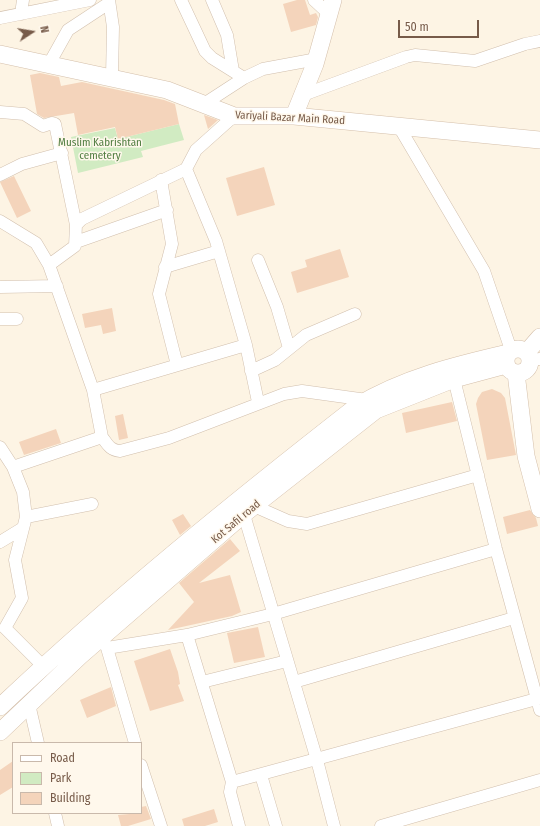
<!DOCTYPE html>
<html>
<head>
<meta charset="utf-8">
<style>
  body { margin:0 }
  #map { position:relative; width:540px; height:826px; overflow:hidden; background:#fdf4e4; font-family:"Fira Sans Condensed",sans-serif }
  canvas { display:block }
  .legend { position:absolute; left:12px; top:742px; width:130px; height:72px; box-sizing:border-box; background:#fff8ec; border:1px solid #c9b9ab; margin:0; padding:5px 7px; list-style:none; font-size:12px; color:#775b49 }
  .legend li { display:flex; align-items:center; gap:8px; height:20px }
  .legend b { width:20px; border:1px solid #c9b9ab }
  .north { position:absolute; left:12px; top:12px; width:40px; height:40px; -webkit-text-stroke:3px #fff8ec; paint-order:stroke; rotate:78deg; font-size:11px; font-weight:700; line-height:16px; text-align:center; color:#775b49 }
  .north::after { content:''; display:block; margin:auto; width:14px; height:18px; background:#775b49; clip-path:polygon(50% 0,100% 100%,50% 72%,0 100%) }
  .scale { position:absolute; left:398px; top:20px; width:81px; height:18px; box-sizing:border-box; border:2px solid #775b49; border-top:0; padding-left:5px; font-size:12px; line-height:14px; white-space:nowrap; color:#775b49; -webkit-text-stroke:3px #fff8ec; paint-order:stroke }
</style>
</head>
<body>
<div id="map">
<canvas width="540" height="826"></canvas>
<ul class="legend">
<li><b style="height:5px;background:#fff"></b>Road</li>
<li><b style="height:11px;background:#d1ebc2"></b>Park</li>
<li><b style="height:11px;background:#f4d4bb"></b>Building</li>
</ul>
<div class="north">N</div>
<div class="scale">50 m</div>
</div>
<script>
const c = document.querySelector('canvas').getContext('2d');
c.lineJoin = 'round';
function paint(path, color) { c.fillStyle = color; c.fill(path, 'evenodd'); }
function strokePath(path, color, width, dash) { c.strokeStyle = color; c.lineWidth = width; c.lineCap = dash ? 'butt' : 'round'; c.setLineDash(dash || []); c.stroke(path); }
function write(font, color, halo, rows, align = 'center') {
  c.font = font + ' "Fira Sans Condensed",sans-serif'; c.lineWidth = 3; c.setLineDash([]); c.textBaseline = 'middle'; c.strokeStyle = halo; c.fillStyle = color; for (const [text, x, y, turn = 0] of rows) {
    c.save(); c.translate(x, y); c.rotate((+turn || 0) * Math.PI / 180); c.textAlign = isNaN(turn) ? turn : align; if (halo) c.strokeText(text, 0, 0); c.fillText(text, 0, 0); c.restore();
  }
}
const green = new Path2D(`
  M 179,124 L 184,140 L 141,151 L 143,157 L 78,173 L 71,137 L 115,128 L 118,139 Z`);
const building = new Path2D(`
  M 297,0 L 305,0 L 310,15 L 316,13 L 318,17 L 316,25 L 291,32 L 283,4 Z
  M 40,73 L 59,77 L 61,86 L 82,82 L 164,100 L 175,104 L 179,124 L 118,139 L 115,127 L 78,135 L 74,113 L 44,118 L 37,114 L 30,75 Z
  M 204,115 L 218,120 L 208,129 Z
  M 264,167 L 275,205 L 237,216 L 226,178 Z
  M 14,176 L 31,211 L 17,218 L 0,182 Z
  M 340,249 L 349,277 L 297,293 L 291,272 L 307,267 L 305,260 Z
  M 112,308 L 116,331 L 103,334 L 101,325 L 85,328 L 82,314 Z
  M 492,389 L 501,393 L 505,398 L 516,455 L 487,460 L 476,404 L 478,398 L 482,392 Z
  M 452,402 L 457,421 L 406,433 L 402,413 Z
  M 123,414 L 128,438 L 119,440 L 115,416 Z
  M 56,429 L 61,443 L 24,455 L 19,442 Z
  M 530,510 L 536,518 L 538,526 L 507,534 L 503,517 Z
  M 183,514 L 191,526 L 180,535 L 172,520 Z
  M 230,539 L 240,551 L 199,583 L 230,575 L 241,612 L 232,616 L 168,630 L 194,602 L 179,583 Z
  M 258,627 L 265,657 L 234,663 L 227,633 Z
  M 170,649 L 178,672 L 180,684 L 178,685 L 184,701 L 150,711 L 134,661 Z
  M 111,687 L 116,706 L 87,718 L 80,700 Z
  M 13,761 L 13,787 L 0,795 L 0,770 Z
  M 146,806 L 151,819 L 128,826 L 121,826 L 118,815 L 141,813 L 141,807 Z
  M 214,809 L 218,822 L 205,826 L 184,826 L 182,819 Z`);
const street = new Path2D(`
  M 109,0 L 113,27 L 112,77
  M 181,0 L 205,51 L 212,58 L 244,78
  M 212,0 L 227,35 L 233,71
  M 314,0 L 328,13
  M 21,14 L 23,0
  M 0,18 L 90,0
  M 49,64 L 68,30 L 109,3
  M 303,95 L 406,57 L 415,55 L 475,61 L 525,44 L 540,41
  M 204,104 L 244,78 L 263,69 L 317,59
  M 0,112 L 24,114 L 43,126 L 52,123 L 55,124 L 76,225
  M 234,116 L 196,150 L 186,169 L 216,241 L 246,345 L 258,402
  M 398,125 L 484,271 L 511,350
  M 0,175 L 22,164 L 62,153
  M 161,180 L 172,244 L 159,294 L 177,365
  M 0,221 L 36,243 L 49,265 L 93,390 L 102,437 L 13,467 L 23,492 L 26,517 L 15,560 L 22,598 L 5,628 L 43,666
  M 76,242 L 167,210
  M 258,260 L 277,307 L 289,348
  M 49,265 L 75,246 L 76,225 L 82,219 L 186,169
  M 165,267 L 219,251
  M 0,287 L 57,286
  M 0,319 L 17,319
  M 530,360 L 540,359
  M 251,371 L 275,360 L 306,335 L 355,314
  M 454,379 L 496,549 L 540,710
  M 93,390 L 246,345
  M 102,437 C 108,445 110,450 120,451 L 169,438 L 284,394 L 302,391 L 367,400
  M 0,447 L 13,467
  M 254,506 L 288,521 L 307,524 L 478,475
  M 242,508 L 317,760 L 334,826
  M 26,517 L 92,504
  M 0,542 L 23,528
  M 98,631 L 107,648 L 187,635 L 273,614 L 496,549
  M 187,635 L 232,782 L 230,792 L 239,826
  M 107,648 L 135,743
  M 202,682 L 287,661
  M 294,682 L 514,618
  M 29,704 L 38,743
  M 141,765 L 161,826
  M 261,775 L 276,826
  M 232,782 L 540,698
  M 55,813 L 58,826
  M 381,826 L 540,780`);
const secondary = new Path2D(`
  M 0,54 L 167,90 L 234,116 L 294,116 L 540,140
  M 294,116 L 315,64 L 333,0
  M506 361a12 12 0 1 1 24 0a12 12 0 1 1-24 0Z
  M 527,352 L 540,337
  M 516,373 L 526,456 L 540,509
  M 0,707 C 113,600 234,502 357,406 C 403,378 456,365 508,353
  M 0,732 L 80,656 L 245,513 L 376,410 L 454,379 L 506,365`);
const streetNames = [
  ["Variyali Bazar Main Road",290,118,3],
  ["Kot Safil road",236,522,-40]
];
const parkNames = [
  ["Muslim Kabrishtan",100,143],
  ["cemetery",100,156]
];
paint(green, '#d1ebc2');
paint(building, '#f4d4bb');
strokePath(street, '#d1bfad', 13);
strokePath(secondary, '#d4bfaa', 18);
strokePath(street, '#fff', 12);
strokePath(secondary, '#fff', 17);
write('11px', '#775b49', '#fff8ec', streetNames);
write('11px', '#507d40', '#fff8ec', parkNames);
</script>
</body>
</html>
